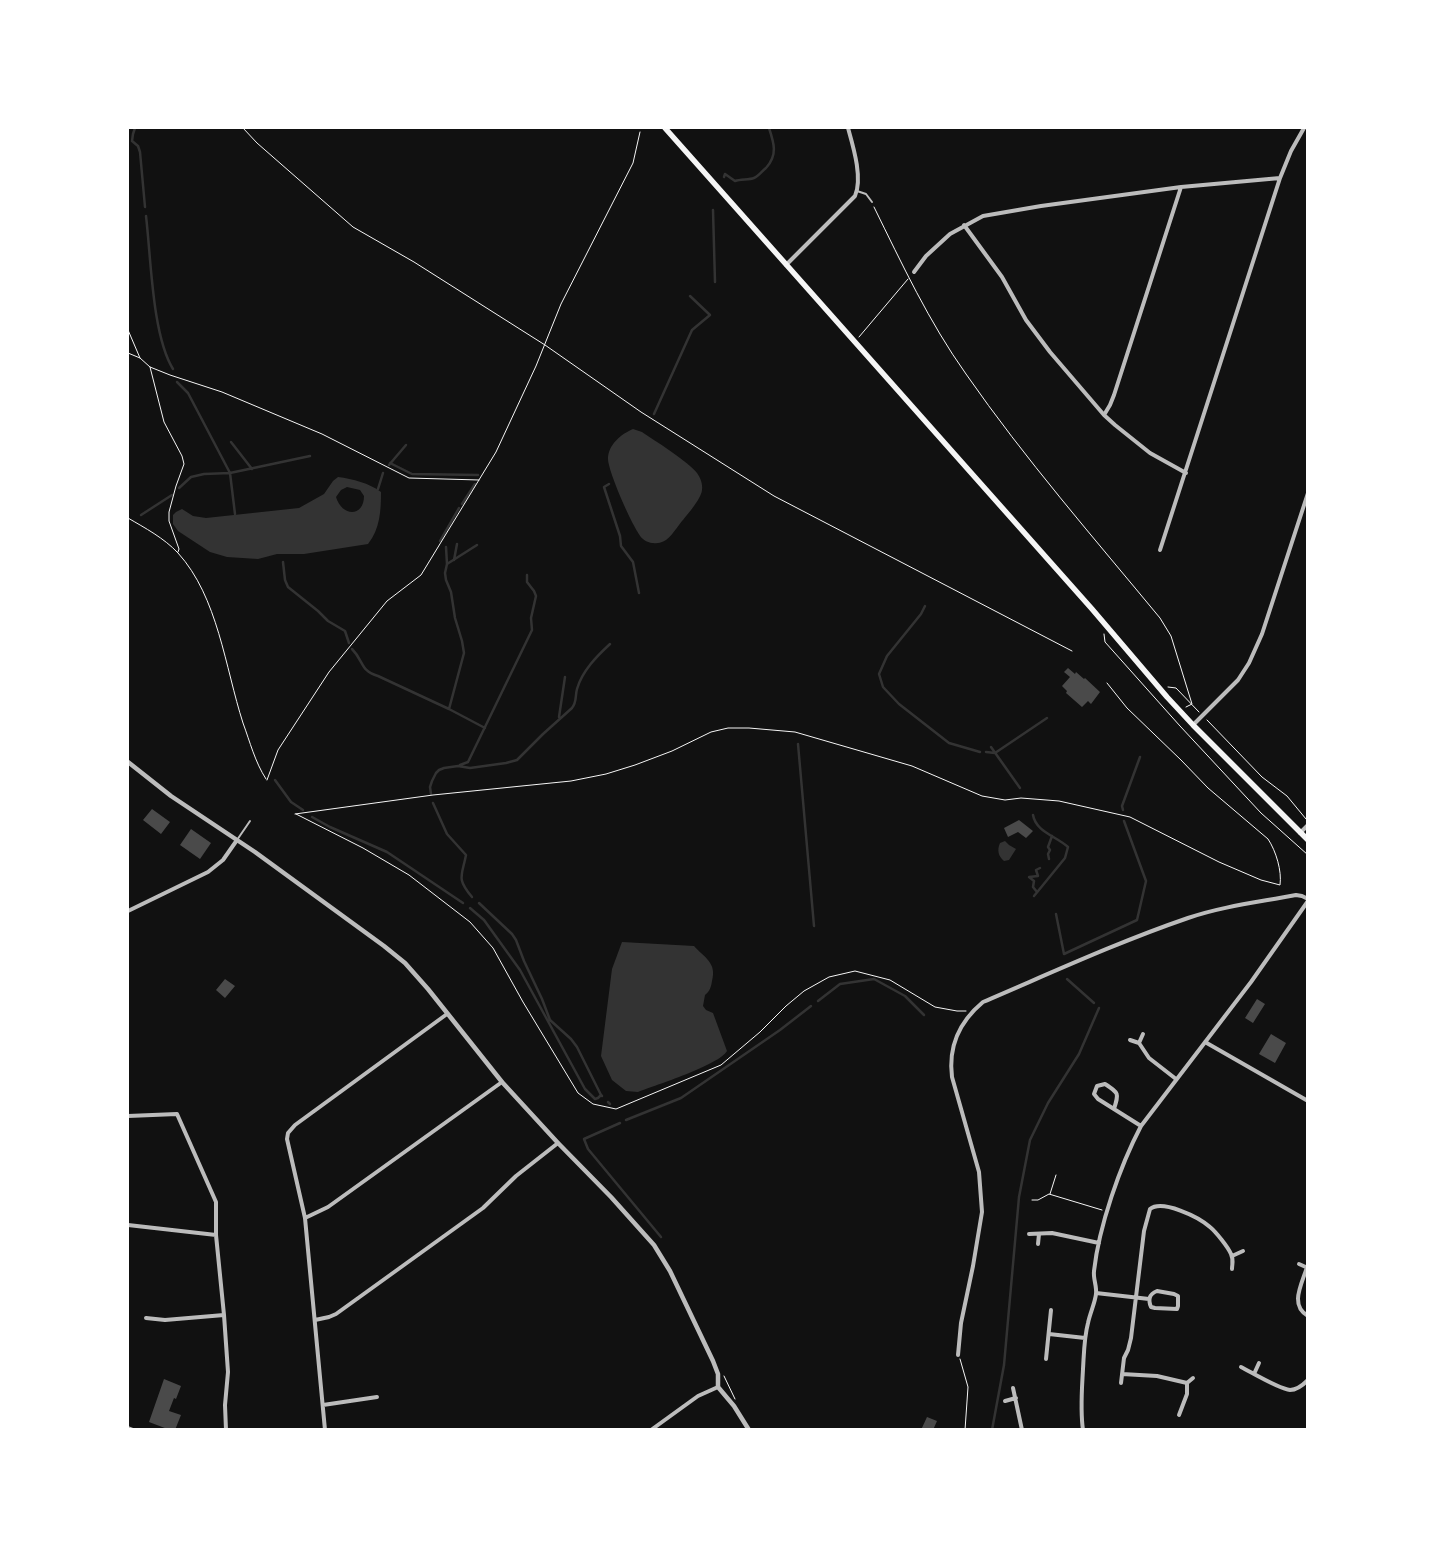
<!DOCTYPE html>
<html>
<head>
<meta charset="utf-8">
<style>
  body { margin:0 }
  #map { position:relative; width:1435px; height:1557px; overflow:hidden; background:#111; font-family:"Golos Text",sans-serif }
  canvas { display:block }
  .frame { position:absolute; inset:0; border:129px solid #fff; pointer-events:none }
</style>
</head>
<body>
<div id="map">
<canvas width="1435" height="1557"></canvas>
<div class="frame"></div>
</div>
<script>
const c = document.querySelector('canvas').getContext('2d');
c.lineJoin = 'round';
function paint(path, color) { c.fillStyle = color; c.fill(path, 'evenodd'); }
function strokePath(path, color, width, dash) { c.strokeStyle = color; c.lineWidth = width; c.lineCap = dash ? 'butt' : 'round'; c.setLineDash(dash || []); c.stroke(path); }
const water = new Path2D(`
  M 633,429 L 642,432 C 654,440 690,463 697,473 C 700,477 703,484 702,490 C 701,500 685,517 679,525 C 672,534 666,545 653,543 C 650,543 645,541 643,539 C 634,531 608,471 608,459 C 608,445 621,434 633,429 Z
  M 338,477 C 353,479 369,483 381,492 C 381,511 380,529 368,544 L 304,554 L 277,554 L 258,559 L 227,557 L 210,552 L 178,531 L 173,524 L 173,515 L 176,512 L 182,509 L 193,516 L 206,518 L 299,508 L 324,494 L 333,481 ZM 347,487 L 360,490 L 364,496 C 364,517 342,517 336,497 L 341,490 Z
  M 1005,841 L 1009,845 L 1016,849 L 1009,860 L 1004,861 C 998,856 997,850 1000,843 Z
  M 622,942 L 694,946 C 705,958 717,963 712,981 C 711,987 710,991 705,995 L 703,1006 L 706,1010 L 713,1013 L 727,1051 C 719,1065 656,1085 638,1092 L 626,1091 L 612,1080 L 601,1056 L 612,969 Z`);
const stream = new Path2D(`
  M 135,128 L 133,134 L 132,141 L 138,146 L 140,152 L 145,207
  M 724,177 L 725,174 L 735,181 C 741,179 749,180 754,178 C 759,176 762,171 766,168 C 778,155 774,143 769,128
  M 713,210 L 715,282
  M 146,216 C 151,257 152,335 173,369
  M 177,382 L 188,393 L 230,473 L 235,514
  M 654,414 L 692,330 L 710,315 L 690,296
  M 231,442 L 252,469
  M 390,463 L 412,474 L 478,475
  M 389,465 L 406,445
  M 609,484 L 604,487 L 620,536 L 621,546 L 633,562 L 639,593
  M 179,488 L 191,477 L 204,474 L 230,473 L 310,456
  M 378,489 L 383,473
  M 462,504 L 475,484
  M 141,515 L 172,495
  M 440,541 L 459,508
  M 477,545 L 447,564 L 445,573 L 446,580 L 451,592 L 455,618 L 462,641 L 464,653 L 449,709 L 485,728
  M 446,547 L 447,564
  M 454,560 L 457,544
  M 283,562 L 285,580 L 288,587 L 318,611 L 328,621 L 345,631 L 349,643
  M 925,606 L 921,614 L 887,656 L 879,674 L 883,687 L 899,704 L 949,743 L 980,752
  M 352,649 C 364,661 360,671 378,676 L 449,709
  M 559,717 L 565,677
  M 798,744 L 814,926
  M 991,747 L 1020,788
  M 986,752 L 995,753 L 1047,718
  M 460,765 L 468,762 L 532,630 L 531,618 L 536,596 L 534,591 L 527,582 L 527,575
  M 275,780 L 291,802 L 303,810
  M 431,794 L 430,787 L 432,781 L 436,773 L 439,770 L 444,768 L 458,766 L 470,768 L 506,763 L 517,760 L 543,734 L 572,708 C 577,702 575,696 577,689 C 582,671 597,656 610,644
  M 433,803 L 447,834 L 466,855 C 462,876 456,878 472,897
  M 1123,810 L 1122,806 L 1140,757
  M 1033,815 C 1036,832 1056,836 1068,847 L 1065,858 L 1034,896
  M 312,817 L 330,827 L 387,852 L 463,903
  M 1049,859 L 1048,854 L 1050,850 L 1048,847 L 1052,836
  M 1037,892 L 1033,887 L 1034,881 L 1029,877 L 1038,876 L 1036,870 L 1040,868
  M 479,903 L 512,934 L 516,940 L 524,961 L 542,999 L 550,1020 L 571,1039 L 577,1047 L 601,1095
  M 470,908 L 484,920 L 520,970 L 585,1089 L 595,1099 L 598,1098 L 601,1095 L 602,1096
  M 1056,914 L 1064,954 L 1137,920 L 1146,881 L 1124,821
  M 1067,979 L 1094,1003
  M 818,1001 L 840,984 L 874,979 L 905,996 L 924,1015
  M 608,1102 L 610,1104
  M 626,1120 L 681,1098 L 780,1030 L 811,1006
  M 620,1123 L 584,1139 L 588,1149 L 661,1237
  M 992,1430 L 1004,1365 L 1019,1197 L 1030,1140 L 1048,1103 L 1079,1054 L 1099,1008`);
const building = new Path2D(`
  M 1068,668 L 1075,674 L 1076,672 L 1084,679 L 1085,678 L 1100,692 L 1091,704 L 1088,701 L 1082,707 L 1066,693 L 1067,691 L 1062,686 L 1070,677 L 1064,672 Z
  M 152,809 L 170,822 L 161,834 L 143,820 Z
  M 1019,820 L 1033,831 L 1026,838 L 1018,832 L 1008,837 L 1004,828 Z
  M 191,829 L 211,843 L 200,859 L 180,845 Z
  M 225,979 L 235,986 L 225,998 L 216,990 Z
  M 1257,999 L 1265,1004 L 1253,1023 L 1245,1018 Z
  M 1271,1034 L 1286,1043 L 1275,1063 L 1259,1054 Z
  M 164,1379 L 181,1386 L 176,1399 L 174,1398 L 169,1411 L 181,1415 L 175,1430 L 170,1430 L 149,1422 Z
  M 927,1417 L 937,1421 L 933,1430 L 921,1430 Z`);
const path = new Path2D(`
  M 243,128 L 257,143 L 353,227 L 414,262 L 545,345 L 641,412 L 774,496 L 1072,651
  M 874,207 C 902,264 929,322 966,374 C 1025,459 1094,538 1160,618 L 1171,636 L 1192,704 L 1186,707
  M 128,330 L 140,358
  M 859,337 L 908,279
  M 128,353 L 140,358 L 150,367 L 170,375 L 222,392 L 322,434 L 409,478 L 479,480
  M 150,367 L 164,422 L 182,456 L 184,464 L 176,486 L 169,512 L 169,521 L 179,549 L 178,552
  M 128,518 C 145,528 164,538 178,553 C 218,597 225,667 243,723 C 250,742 255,762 266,779
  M 1104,634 L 1105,642 L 1180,726 L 1261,813 L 1308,855
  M 1168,687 L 1176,688 L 1199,712
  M 1207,720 L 1262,777 L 1287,796 L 1306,819
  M 267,780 L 278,750 L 329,672 L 387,601 L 421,575 L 496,452 L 536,366 L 561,304 L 633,163 L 640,132
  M 295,814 L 433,795 L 571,781 L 606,774 L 635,765 L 672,751 L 711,732 L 728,728 L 749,728 L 795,732 L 912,766 L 982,796 L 1005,800 L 1021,798 L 1059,801 L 1130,817 L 1219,862 L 1261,880 L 1280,885 C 1282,871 1276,851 1268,839 L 1208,788 L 1181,760 L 1127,708 L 1107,683
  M 296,814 L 363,848 L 409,875 L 470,922 L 493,948 L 523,1002 L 578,1093 L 593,1104 L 616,1109 L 721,1065 L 760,1032 L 786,1006 L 804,991 L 829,977 L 855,971 L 890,980 L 935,1007 L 957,1011 L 966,1011
  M 1050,1194 L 1056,1175
  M 1032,1200 L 1038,1200 L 1049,1194 L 1102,1210
  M 960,1359 L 968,1387 L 965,1430
  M 724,1376 L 735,1399`);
const service = new Path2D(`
  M 857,191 L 866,194 L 872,202
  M 237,840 L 250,821`);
const minor = new Path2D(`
  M 964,225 L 1002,277 L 1026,320 L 1050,352 L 1104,415 L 1115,425 L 1150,453 L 1186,473
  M 786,265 L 855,196 C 863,178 853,146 848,128
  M 914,272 L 926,256 L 950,234 L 983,216 L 1041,206 L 1181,187 L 1280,178
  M 1104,415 L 1110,405 L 1114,395 L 1181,187
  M 1160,550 L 1280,178 L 1291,151 L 1304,128
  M 1193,725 L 1238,680 L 1249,663 L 1262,634 L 1308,493
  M 1300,833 L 1308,825
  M 128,911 L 208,872 L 223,860 L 237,840
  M 1130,1040 L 1139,1043 L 1149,1058 L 1176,1079
  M 1205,1042 L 1308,1101
  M 1139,1043 L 1143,1034
  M 1114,1109 C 1119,1093 1119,1093 1105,1084 L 1097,1086 L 1094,1094 L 1098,1099 L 1141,1126
  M 128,1116 L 177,1114 L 216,1202 L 216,1235 L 224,1315 L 228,1372 L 225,1405 L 226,1430
  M 305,1218 L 328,1207 L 502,1082
  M 128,1225 L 216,1235
  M 1029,1234 L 1052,1233 L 1099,1243
  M 1038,1244 L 1039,1234
  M 1232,1256 L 1243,1251
  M 1299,1264 L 1308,1268
  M 1307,1267 C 1302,1284 1289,1305 1308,1316
  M 1157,1291 L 1174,1294 L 1178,1296 L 1178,1306 L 1177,1309 L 1155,1308 L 1151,1307 C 1148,1300 1149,1294 1157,1291 Z
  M 1096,1293 L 1149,1299
  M 146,1318 L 165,1320 L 224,1315
  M 315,1320 L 329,1317 L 336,1314 L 483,1208 L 516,1176 L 558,1143
  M 1049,1334 L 1085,1338
  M 958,1355 L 961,1323 L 973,1266 L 982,1212 L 979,1172 L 952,1077 C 948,1046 959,1022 983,1002 C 1051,973 1118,942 1188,918 C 1223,906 1260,902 1296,895 L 1302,896 L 1308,899
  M 1046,1359 L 1051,1310
  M 1241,1367 C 1251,1372 1279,1389 1290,1390 C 1297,1390 1303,1385 1308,1380
  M 1122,1374 L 1157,1376 L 1187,1383 L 1187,1394 L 1179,1415
  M 1254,1374 L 1259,1363
  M 1121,1383 L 1124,1358 L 1128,1350 L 1131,1338 L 1144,1231 L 1150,1209 C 1162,1199 1199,1217 1210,1227 C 1216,1232 1228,1247 1231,1254 C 1234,1260 1232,1264 1232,1269
  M 1187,1383 L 1193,1378
  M 1013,1388 L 1022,1430
  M 1005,1401 L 1016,1398
  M 323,1405 L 377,1397
  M 128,1428 L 133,1430
  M 325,1430 L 305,1218 L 287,1139 L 288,1133 L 295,1125 L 447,1014
  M 651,1430 L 698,1396 L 718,1387
  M 1083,1430 C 1080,1410 1082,1389 1083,1369 C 1084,1353 1084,1338 1088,1323 C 1090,1313 1095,1303 1096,1294 C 1097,1286 1093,1279 1094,1271 C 1099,1226 1120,1166 1141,1126 L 1251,982 L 1308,901`);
const tertiary = new Path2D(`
  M 128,762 L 171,796 L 255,852 L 384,946 L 405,963 L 428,989 L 502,1082 L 558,1143 L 611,1197 L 654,1245 L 670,1271 L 713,1361 L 718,1374 L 718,1387 L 734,1406 L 749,1430`);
const primary = new Path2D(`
  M 665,128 L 1092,609 L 1167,697 L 1193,725 L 1308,840`);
paint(water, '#333');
strokePath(stream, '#333', 2.5);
paint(building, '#4a4a4a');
strokePath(path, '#f5f5f5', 1);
strokePath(service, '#bcbcbc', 2);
strokePath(minor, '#bcbcbc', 4);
strokePath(tertiary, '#bcbcbc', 4.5);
strokePath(primary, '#f5f5f5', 5.5);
</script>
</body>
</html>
